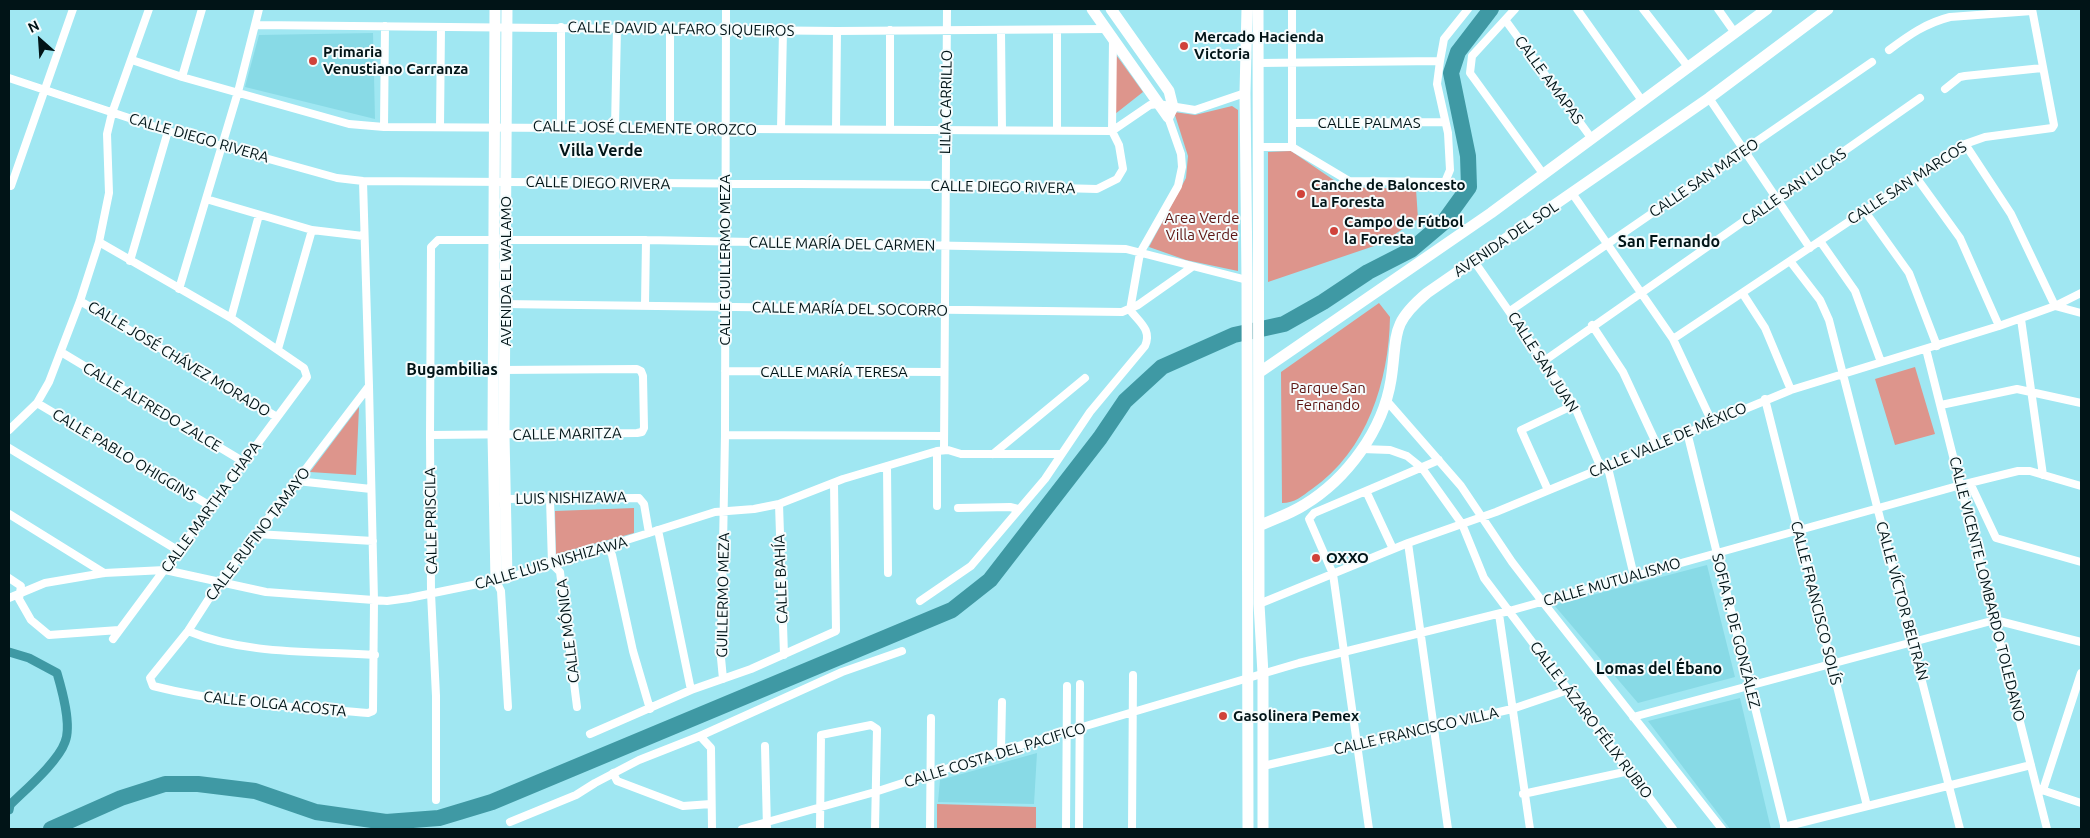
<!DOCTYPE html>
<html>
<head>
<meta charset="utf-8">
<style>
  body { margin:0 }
  #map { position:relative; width:2090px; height:838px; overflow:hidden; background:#a0e7f2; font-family:Ubuntu,sans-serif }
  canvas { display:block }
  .frame { position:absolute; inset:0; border:10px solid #011417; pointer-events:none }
  .north { position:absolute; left:15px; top:15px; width:50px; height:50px; -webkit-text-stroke:4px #f5fcfd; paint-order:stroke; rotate:334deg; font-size:14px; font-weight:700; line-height:20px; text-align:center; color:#011417 }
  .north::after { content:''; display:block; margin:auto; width:18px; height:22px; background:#011417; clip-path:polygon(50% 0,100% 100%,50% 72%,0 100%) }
</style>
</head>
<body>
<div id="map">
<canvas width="2090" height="838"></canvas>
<div class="frame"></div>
<div class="north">N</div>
</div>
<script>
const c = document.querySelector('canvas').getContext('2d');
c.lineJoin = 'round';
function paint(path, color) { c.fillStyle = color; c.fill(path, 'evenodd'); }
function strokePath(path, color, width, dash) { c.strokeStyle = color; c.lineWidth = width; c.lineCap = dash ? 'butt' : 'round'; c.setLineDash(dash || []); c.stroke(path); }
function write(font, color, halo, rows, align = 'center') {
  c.font = font + ' Ubuntu,sans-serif'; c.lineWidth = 4; c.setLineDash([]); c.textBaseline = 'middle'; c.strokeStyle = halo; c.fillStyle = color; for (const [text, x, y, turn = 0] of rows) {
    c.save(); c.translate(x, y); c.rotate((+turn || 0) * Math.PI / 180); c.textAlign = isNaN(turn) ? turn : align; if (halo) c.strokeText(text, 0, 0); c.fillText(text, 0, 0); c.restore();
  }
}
const built = new Path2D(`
  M 373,33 L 375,119 L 245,87 L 259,35 Z
  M 1707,565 L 1735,677 L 1638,703 L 1554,605 Z
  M 1740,698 L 1771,829 L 1730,829 L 1648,721 Z
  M 1037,753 L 1034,804 L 938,802 L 940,780 Z`);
const green = new Path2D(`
  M 1109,45 L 1143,92 L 1110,118 Z
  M 1232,106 L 1238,110 L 1238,271 L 1186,260 L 1149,247 L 1186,178 L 1188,156 L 1174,112 L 1195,115 Z
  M 1291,151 L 1344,187 L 1416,189 L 1418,219 L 1380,244 L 1268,282 L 1268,152 Z
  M 1379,303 L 1390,317 C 1389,381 1367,451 1312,489 C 1302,496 1295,503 1282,503 L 1281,372 Z
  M 1915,367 L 1935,434 L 1895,445 L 1875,379 Z
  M 359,407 L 356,475 L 310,472 Z
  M 634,508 L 634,533 L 556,554 L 555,511 Z
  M 937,804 L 1036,807 L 1036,829 L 937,829 Z`);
const canal = new Path2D(`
  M 9,652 L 29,658 L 57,673 C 62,690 72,725 65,742 C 58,762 25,790 10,805 L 9,810`);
const river = new Path2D(`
  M 51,829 L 121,798 L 165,784 L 198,784 L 255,791 L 316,812 L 386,822 L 439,818 L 492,802 L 952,610 L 990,580 L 1100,438 L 1125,401 L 1162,367 L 1234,335 L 1284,324 L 1323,302 L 1368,272 L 1411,250 L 1443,223 L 1469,187 L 1468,156 L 1451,73 L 1458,52 L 1491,9`);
const street = new Path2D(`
  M 1292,9 L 1292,147
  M 1515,9 L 1472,56 L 1470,73 L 1544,175
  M 1577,9 L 1643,102
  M 1643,9 L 1689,68
  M 1718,9 L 1735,33
  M 1506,21 L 1592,139
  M 255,25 L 837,31 L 1106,29
  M 670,28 L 670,129
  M 890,30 L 890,129
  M 1001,30 L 1002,130
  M 1889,50 C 1909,35 1926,23 1950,17 L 2032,11
  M 132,60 L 182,77 L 349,124 L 384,127 L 1112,131 L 1150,105 L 1158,104 L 1195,110 L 1245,93
  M 1259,63 L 1440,61
  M 182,77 L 202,9
  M 9,78 L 168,131 L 337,178 L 363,181 L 945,185 L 1097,189 L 1117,179 L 1123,169 L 1119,145 L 1112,131 L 1113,39
  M 1945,89 L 1960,77 L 1965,76 L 2042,68
  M 1709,98 L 1810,248
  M 1293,123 L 1445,122
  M 384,127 L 385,26
  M 440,127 L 441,27
  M 561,128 L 561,27
  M 615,128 L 617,27
  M 781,129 L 783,30
  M 836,129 L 837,31
  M 1057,130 L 1057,30
  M 1965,144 L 2011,214 L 2055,306 L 2081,313
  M 1259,147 L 1292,147
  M 1292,147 L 1349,181 L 1445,182 L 1450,170 L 1448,133 L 1437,84 L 1440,61 L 1444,39 L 1468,9
  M 1916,177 L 1960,238 L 1999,326
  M 363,181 L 369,386 L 219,583 L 188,631 L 150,678 L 153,686 C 224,704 295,707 368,713 L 373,711 L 374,600 L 369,386
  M 11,186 L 73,9
  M 1572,193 L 1673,339 L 1712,422
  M 206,199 L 312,230 L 363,236
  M 1864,210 L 1909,273 L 1937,346
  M 1820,241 L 1855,291 L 1881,362
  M 99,242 L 231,318 L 304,368 L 307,377 L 113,639
  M 130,261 L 168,131
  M 1474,261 L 1574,405 L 1598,461 L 1609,472 L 1634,576
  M 1790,261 L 1820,300 L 1829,320 L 1960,829
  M 179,289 L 238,92 L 259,9
  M 1743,294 L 1765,328 L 1791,390
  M 80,301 L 277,417
  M 502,304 L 1122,312 L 1138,305 L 1192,267
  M 645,305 L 646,240
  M 1510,311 L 1872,62
  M 231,318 L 259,215
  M 2021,319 L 2043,475
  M 1592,325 L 1623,372 L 1657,445
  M 1673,339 L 1965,144 L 1985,137 L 2052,128 L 2054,125 L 2032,9
  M 278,349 L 312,230
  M 1926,349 L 2047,829
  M 61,352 L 244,462
  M 1544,361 L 1920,98
  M 725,371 L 944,372
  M 1765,399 L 1867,806
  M 1386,400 L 1461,486 L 1512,562 L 1542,601 L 1722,829
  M 37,403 L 212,507
  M 1941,405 L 2017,389 L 2081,403
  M 9,430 L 37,403 L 49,382 L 80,301 L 99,242 L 109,193 L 107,134 L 112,113 L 149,9
  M 1687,432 L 1785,829
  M 430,435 L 637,433 L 642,432 L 644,428 L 643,376 L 641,371 L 637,369 L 501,370
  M 725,435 L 943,436
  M 9,448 L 179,551
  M 1362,449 L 1390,450 L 1407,456 L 1422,468 L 1462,524 L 1484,578 L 1673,829
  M 944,450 L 947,9
  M 993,454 L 1085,378
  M 887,466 L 888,573
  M 297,481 L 371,489
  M 1970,483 L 1996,538 L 2081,562
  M 1548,490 L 1521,430 L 1574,405
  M 1366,491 L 1393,549
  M 502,499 L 639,498 L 644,504 L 649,533
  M 550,499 L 552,564 L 560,572 L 577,707
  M 779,504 L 784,655
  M 937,506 L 937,451
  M 958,508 L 1010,507 L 1018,509
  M 9,514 L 104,573
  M 658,530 L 691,690
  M 257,534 L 373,541
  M 1408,543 L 1448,829
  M 608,547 L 612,555 L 633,651 L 650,709
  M 9,578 L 21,586 L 19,599 L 31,620 L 49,635 L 119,630
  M 496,581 L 501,591 L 508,707
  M 9,598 L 45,583 L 104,573 L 165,570 L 266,592 L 387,601 L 409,598 L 507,578 L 715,512 L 754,509 L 779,504 L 843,479 L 937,451 L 948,450 L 961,454 L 1060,454
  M 920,601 L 971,566 L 1045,479 L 1090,412 L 1145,346 C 1152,330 1140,323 1130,310 L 1140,253 L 1178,186 L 1182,167 L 1181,154 L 1168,117
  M 1259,604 L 1408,543 L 1496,512 L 1791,390 L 1999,326 L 2055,306 L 2081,293
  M 1499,614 L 1530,829
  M 188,631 C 246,655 313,651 375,655
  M 723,679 L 721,658 L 725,435 L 726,9
  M 1633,717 L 1995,620 L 2081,642
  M 590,734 L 691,690 L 751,669 L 836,631 L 834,483
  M 700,736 L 711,748 L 712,829
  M 765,746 L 767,829
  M 1001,751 L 1002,702
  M 1263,766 L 1512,709 L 1568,690
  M 613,773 L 617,781 L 683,806 L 711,804
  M 2039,789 L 2081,803
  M 2043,790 L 2081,673
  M 1523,794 L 1629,771
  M 436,800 L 436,696 L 431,593 L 430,435 L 431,247 L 438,240 L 646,240 L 1126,249 L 1247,280
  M 510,822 L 576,795 L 595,783 L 639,760 L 700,736 L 842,672 L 902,651
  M 1784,827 L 2031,765
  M 742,829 L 875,792 L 1001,751 L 1299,663 L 1509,611 L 1961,485 L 2018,471 L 2030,471 L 2081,486
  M 820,829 L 821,735 L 871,725 L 877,729 L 875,829
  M 930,829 L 931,718
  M 1066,829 L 1067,686
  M 1079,829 L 1080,684
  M 1132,829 L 1133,675
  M 1369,829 L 1333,574 L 1309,519 L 1314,513 L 1439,460`);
const secondary = new Path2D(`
  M 495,9 L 493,435 L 496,581
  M 507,9 L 504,435 L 507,578
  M 1092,9 L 1168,117
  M 1111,9 L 1169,91 L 1173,107 L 1168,117
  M 1247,9 L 1245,93 L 1247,280 L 1248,829
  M 1258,9 L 1259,604 L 1263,674 L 1263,829
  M 1260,372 L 1491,213 L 1767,9
  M 1259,526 C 1274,519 1290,514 1304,505 C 1347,479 1383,430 1391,380 C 1398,335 1389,325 1427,293 L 1709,98 L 1828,9`);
const markers = [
  [1184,46,5,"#d0423a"],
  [313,61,5,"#d0423a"],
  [1301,194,5,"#d0423a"],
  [1334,231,5,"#d0423a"],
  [1316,558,5,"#d0423a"],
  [1223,716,5,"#d0423a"]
];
const streetNames = [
  ["CALLE DAVID ALFARO SIQUEIROS",681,29,1],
  ["CALLE AMAPAS",1549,80,54],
  ["LILIA CARRILLO",946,102,-89],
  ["CALLE PALMAS",1369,123],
  ["CALLE JOSÉ CLEMENTE OROZCO",645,128,1],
  ["CALLE DIEGO RIVERA",199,138,16],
  ["CALLE SAN MATEO",1704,178,-34],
  ["CALLE DIEGO RIVERA",598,183,1],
  ["CALLE SAN MARCOS",1907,183,-33],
  ["CALLE DIEGO RIVERA",1003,187,1],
  ["CALLE SAN LUCAS",1794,187,-35],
  ["AVENIDA DEL SOL",1506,239,-34],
  ["CALLE MARÍA DEL CARMEN",842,244,1],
  ["CALLE GUILLERMO MEZA",725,260,-90],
  ["AVENIDA EL WALAMO",506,271,-90],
  ["CALLE MARÍA DEL SOCORRO",850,309,1],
  ["CALLE JOSÉ CHÁVEZ MORADO",179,359,31],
  ["CALLE SAN JUAN",1543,362,57],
  ["CALLE MARÍA TERESA",834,372],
  ["CALLE ALFREDO ZALCE",152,407,31],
  ["CALLE MARITZA",567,434,-1],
  ["CALLE VALLE DE MÉXICO",1668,440,-23],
  ["CALLE PABLO OHIGGINS",124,455,31],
  ["LUIS NISHIZAWA",571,498,-1],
  ["CALLE MARTHA CHAPA",211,507,-54],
  ["CALLE PRISCILA",431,521,-91],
  ["CALLE RUFINO TAMAYO",258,534,-53],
  ["CALLE LUIS NISHIZAWA",551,563,-16],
  ["CALLE BAHÍA",781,579,-92],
  ["CALLE MUTUALISMO",1612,582,-16],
  ["CALLE VICENTE LOMBARDO TOLEDANO",1987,589,76],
  ["GUILLERMO MEZA",723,595,-89],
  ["CALLE VÍCTOR BELTRÁN",1902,601,75],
  ["CALLE FRANCISCO SOLÍS",1816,603,76],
  ["CALLE MÓNICA",568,631,-97],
  ["SOFIA R. DE GONZÁLEZ",1736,631,76],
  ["CALLE OLGA ACOSTA",275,704,6],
  ["CALLE LÁZARO FÉLIX RUBIO",1591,720,53],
  ["CALLE FRANCISCO VILLA",1416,731,-13],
  ["CALLE COSTA DEL PACIFICO",995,755,-17]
];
const poiNames = [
  ["Mercado Hacienda",1194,37],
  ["Victoria",1194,54],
  ["Primaria",323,52],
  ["Venustiano Carranza",323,69],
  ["Canche de Baloncesto",1311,185],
  ["La Foresta",1311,202],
  ["Campo de Fútbol",1344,222],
  ["la Foresta",1344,239],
  ["OXXO",1326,558],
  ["Gasolinera Pemex",1233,716]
];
const parkNames = [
  ["Area Verde",1202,218],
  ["Villa Verde",1202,235],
  ["Parque San",1328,388],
  ["Fernando",1328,405]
];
const neighbourhoodNames = [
  ["Villa Verde",601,151],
  ["San Fernando",1669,242],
  ["Bugambilias",452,370],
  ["Lomas del Ébano",1659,669]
];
paint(built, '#88dae6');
paint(green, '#dd958c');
strokePath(canal, '#3f99a4', 9);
strokePath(river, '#3f99a4', 16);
strokePath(street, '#fff', 8);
strokePath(secondary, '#fff', 11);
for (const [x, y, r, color] of markers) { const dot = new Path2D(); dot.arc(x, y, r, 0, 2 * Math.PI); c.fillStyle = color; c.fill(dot); strokePath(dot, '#f5fcfd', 2); }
write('15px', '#011417', '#f5fcfd', streetNames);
write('bold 15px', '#011417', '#f5fcfd', poiNames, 'left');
write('15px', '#5c1411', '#f5fcfd', parkNames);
write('bold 16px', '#011417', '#f5fcfd', neighbourhoodNames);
</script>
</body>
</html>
